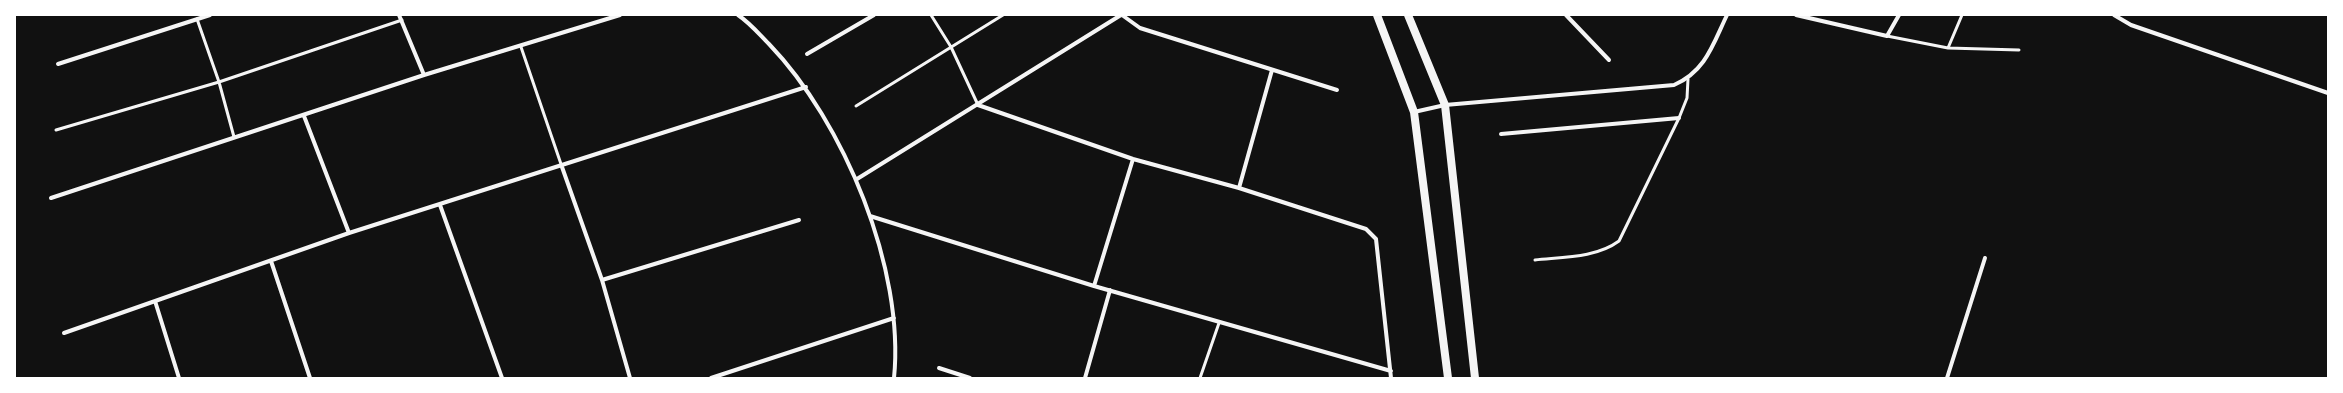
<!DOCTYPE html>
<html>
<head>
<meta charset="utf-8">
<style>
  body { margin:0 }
  #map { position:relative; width:2343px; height:393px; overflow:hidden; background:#111; font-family:"IBM Plex Serif",serif }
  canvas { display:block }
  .frame { position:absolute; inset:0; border:16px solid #fff; pointer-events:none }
</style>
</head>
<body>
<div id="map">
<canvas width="2343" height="393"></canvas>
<div class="frame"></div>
</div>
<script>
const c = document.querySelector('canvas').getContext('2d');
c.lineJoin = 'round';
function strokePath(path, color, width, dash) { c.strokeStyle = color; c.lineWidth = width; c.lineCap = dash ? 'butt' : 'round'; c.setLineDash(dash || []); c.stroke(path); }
const service = new Path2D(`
  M 931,15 L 951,47 L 978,105
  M 197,19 L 219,82 L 234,137
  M 1887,36 L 1948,48 L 2019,50
  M 521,47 L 562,167
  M 1948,48 L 1962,15
  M 856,106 L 1003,15
  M 56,130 L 219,82 L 402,20
  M 1535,260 C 1563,257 1596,258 1619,241 L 1679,118 L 1687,98 L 1688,79
  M 1200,378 L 1219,323`);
const minor = new Path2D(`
  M 399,15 L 424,75
  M 738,15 C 750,23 759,34 769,44 C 844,122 905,269 894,378
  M 1122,15 L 1140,28 L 1337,90
  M 1566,15 L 1609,60
  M 1796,15 L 1887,36 L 1899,15
  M 2114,15 L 2131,25 L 2328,93
  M 807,54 L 874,15
  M 58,64 L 210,15
  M 978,105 L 1133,159 L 1239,188 L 1366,229 L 1376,239 L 1391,378
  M 1414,112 L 1445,105 L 1674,85 C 1706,71 1713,44 1727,15
  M 304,116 L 349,233
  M 1501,134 L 1679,118
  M 562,167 L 602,280 L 630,378
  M 857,179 L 1121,15
  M 1239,188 L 1272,70
  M 51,198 L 424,75 L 620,15
  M 440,205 L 502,378
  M 870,216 L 1094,286 L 1391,371
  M 271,261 L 310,378
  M 602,280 L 799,220
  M 1094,286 L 1133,159
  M 155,301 L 179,378
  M 64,333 L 349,233 L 806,87
  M 939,368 L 970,378
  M 711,378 L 894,318
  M 1085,378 L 1110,290
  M 1947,378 L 1985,258`);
const secondary = new Path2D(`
  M 1377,15 L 1414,112 L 1448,378
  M 1408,15 L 1445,105 L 1475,378`);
strokePath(service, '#f5f5f5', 3);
strokePath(minor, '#f5f5f5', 4);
strokePath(secondary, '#f5f5f5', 8);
</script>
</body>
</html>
